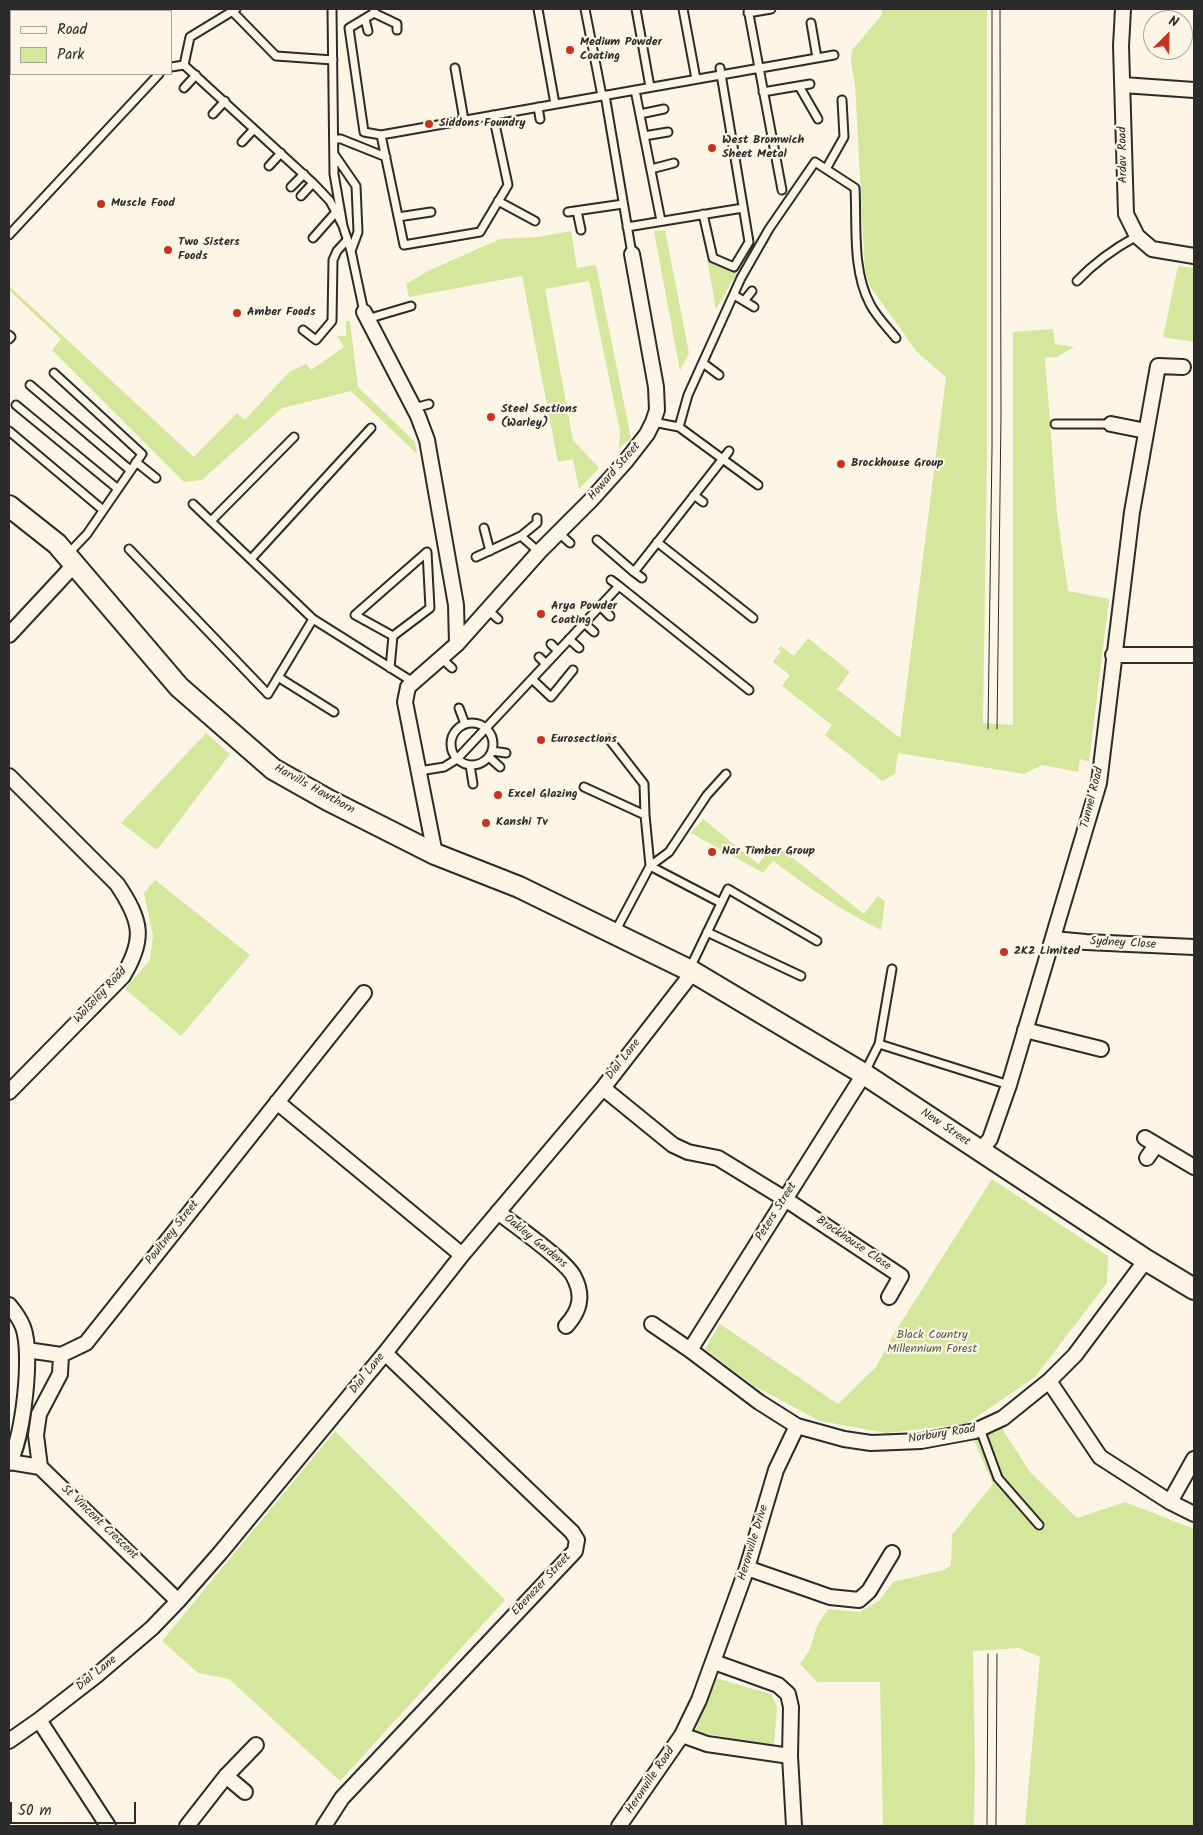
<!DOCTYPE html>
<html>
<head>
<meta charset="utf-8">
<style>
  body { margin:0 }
  #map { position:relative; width:1203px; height:1835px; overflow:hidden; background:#fcf5e5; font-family:Kalam,sans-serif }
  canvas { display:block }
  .frame { position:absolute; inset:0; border:10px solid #2b2b2b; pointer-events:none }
  .legend { position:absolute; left:10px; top:10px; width:162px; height:65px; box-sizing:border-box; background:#fcf5e5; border:1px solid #a8a49b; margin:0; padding:6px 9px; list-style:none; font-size:15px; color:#2b2b2b }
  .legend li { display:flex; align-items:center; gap:10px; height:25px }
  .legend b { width:25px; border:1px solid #a8a49b }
  .north { position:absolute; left:1143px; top:10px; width:50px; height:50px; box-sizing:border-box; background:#fcf5e5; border:1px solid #a8a49b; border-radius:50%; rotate:23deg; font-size:14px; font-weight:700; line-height:20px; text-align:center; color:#2b2b2b }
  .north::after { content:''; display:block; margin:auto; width:18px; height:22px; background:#c8321e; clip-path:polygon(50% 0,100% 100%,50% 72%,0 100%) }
  .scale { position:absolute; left:10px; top:1802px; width:126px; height:22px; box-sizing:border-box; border:2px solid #2b2b2b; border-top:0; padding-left:6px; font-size:15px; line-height:18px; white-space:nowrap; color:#2b2b2b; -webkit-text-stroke:4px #fcf5e5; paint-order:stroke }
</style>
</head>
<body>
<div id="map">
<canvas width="1203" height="1835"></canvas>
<div class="frame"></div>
<ul class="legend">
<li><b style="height:6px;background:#fcf5e5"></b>Road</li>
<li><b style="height:14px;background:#d4e79c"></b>Park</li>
</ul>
<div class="north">N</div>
<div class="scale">50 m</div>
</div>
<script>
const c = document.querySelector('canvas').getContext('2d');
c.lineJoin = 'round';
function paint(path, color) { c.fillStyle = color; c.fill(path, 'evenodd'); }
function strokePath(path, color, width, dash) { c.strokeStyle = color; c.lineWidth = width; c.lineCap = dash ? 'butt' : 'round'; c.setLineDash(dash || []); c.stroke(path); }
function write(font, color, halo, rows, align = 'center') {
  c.font = font + ' Kalam,sans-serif'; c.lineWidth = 4.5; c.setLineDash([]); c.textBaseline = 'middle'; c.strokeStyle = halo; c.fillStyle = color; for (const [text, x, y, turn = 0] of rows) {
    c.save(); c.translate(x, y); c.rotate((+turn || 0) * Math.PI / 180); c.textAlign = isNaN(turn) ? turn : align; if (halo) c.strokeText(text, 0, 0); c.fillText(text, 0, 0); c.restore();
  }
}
const green = new Path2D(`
  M 882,9 L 987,9 L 987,455 L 983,723 L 1013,725 L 1013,332 L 1053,329 L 1055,344 L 1074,347 L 1057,357 L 1045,358 L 1057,514 L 1068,591 L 1109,599 L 1089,762 L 1080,759 L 1078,772 L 1042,765 L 1024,774 L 898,753 L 895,774 L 882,781 L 825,735 L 832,725 L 782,686 L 790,675 L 773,662 L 781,651 L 778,649 L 781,646 L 794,656 L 808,638 L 850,672 L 837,689 L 900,738 L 946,377 L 917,352 L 869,285 L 865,270 L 855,84 L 851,62 L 852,50 L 882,15 Z
  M 665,230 L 689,353 L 680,371 L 654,231 Z
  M 571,231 L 577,268 L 596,265 L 631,438 L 619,448 L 620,431 L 589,281 L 545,289 L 573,440 L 599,468 L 579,489 L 573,459 L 558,462 L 522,276 L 409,297 L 406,284 L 428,271 L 500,239 L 538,237 Z
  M 707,259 L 737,273 L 716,309 Z
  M 1178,266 L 1194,268 L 1194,342 L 1163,337 Z
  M 9,286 L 194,457 L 237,413 L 245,420 L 289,372 L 306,364 L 311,370 L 344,347 L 337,336 L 346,336 L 346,321 L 350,321 L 358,387 L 415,442 L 417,454 L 351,391 L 282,408 L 202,480 L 184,482 L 52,350 L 61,339 L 9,290 Z
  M 206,733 L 230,754 L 157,850 L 121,823 Z
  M 703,819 L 758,864 L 775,844 L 864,914 L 878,896 L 885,901 L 881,930 C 842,911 808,887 773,861 L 763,873 L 691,833 Z
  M 155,880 L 250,955 L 181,1036 L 125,989 L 150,960 L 153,936 L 144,893 Z
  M 992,1179 L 1108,1256 L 1107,1283 L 1035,1377 L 966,1424 L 886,1433 L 820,1421 L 754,1386 L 705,1349 L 720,1324 L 838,1404 L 876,1367 L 895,1332 Z
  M 1001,1427 L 1030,1472 L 1077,1518 L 1125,1502 L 1194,1529 L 1194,1826 L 1025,1826 L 1040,1657 L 1019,1648 L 973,1651 L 975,1765 L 974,1826 L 883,1826 L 880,1682 L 817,1682 L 800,1664 L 809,1651 L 817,1626 L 828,1609 L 859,1612 L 879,1601 L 893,1582 L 944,1570 L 951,1565 L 952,1535 L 993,1484 L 973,1438 Z
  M 335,1431 L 505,1600 L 340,1781 L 229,1679 L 198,1673 L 162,1641 Z
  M 716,1678 L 771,1694 L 777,1707 L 774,1745 L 695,1732 Z`);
const lane = new Path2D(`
  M 236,9 L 190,37 L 184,65 L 313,183 L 330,201 L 343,226
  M 332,9 L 334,174 L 343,226 L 351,251 L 364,312
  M 374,9 L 374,13 L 349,28 L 364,132 L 381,135 L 834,55
  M 538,9 L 555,104
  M 585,9 L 602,96
  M 636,9 L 650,87
  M 683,9 L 696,79
  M 748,9 L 782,190
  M 35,11 L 38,9
  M 232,11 L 276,56 L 333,60
  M 374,13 L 397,24 L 397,30
  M 748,13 L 771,9
  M 365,19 L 368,31
  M 811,23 L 817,58
  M 9,36 L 11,34
  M 171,67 L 184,65
  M 455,68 L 464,120
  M 799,86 L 818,119
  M 184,88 L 196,75
  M 635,90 L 661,221
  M 763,92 L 810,84
  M 605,95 L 632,254
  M 538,107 L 540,119
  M 213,114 L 225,101
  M 640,114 L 664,109
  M 381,135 L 404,245 L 480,232 L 508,185 L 493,115
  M 644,136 L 668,132
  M 334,139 L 341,139 L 386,157
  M 242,142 L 254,129
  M 334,154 L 356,186 L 358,232 L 351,251
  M 269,166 L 281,153
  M 651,169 L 674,163
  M 826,169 L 844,137 L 842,100
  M 291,187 L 304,174
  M 301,196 L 313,183
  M 498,201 L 535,221
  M 577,211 L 581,230
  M 568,212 L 623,204
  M 703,214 L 713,258 L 734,267 L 749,242 L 720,68
  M 398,217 L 431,212
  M 627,227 L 743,208
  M 9,235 L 159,74
  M 313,238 L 336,212
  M 1077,281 C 1094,263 1115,248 1137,236
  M 734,295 L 754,307
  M 744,301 L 752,291
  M 367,319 L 411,306
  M 303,330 L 316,340 L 332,321 L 333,260 L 337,251 L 347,240
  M 9,335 L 11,337 L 9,339
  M 703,363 L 719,375
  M 54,373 L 142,454 L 87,534 L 67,555
  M 30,385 L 130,470
  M 16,405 L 118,489
  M 414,408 L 429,404
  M 653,422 L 679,427 L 758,485
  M 1055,424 L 1111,424
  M 679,427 L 688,395 L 741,278 L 769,229 L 815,162 L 855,188 C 857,226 852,270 870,304 C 876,316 887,327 896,338
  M 9,431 L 103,510
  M 136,462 L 156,478
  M 694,495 L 703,502
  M 193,504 L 313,619 L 413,682
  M 537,518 L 537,523 L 521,536 L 539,552
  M 211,521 L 294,437
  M 484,528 L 490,551
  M 559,533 L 570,543
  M 597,540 L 634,572 L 729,451
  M 657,542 L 753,618
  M 129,549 L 268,694 L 313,619
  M 476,557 L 521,536
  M 251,559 L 371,428
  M 634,572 L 642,578
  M 611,580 L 619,586
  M 600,606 L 610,616
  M 488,610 L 498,619
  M 584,623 L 594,632
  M 569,639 L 579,648
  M 551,644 L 558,651
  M 539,657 L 546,664
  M 441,658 L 452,668
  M 390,668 L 393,636 L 430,608 L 427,552 L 355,615 L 393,636
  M 278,677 L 334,712
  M 532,679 L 551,697 L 573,670
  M 459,708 L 465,724
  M451 744a21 21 0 1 1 42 0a21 21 0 1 1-42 0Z
  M 609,739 L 644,784 L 645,815
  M 492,751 L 506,753
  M 489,757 L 500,767
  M 470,765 L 473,784
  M 419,771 L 444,767 L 457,759 L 619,586 L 749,690
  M 584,787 L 645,815 L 650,866 L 669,852 L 707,795 L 726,774
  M 615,932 L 650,866 L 721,903
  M 707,932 L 801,976
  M 690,968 L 728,889 L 817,941
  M 879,1044 L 1009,1085
  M 865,1072 L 879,1044 L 892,969
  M 980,1429 L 998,1478 L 1039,1525`);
const street = new Path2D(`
  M 1123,9 L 1121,46 L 1126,214 L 1137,236 L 1152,249 L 1194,256
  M 1123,85 L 1194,90
  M 364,312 L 418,416 L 427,440 L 456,605 L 457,644
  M 1111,424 L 1146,431
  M 9,635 L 75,564
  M 1113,655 L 1194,655
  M 9,776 L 117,884 C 141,920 146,938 123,976 L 9,1092
  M 435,854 L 405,702 L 408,687 L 457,644 L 539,552 L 591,500 L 626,461 L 647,434 L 653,422 L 657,410 L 656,387 L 632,254
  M 1053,939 L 1086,942 L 1194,947
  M 1025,1030 L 1101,1049
  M 603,1088 L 673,1145 L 688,1152 L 718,1158 L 785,1199 L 901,1276 L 889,1297
  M 277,1102 L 462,1255
  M 1145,1138 L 1194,1167
  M 980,1151 L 990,1139 L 1009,1085 L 1099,783 L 1132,512 L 1158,366 L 1183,367
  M 1147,1158 L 1156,1145
  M 498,1212 C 514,1225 567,1261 574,1277 C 584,1296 580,1311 566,1326
  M 9,1305 C 14,1311 20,1319 23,1327 C 33,1353 23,1440 9,1463
  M 652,1324 L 690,1350 L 759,1402 L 797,1426 L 844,1439 L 871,1443 L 921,1441 L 975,1431 L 1003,1418 L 1049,1381 L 1075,1355 L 1146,1260
  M 27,1350 L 61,1355 L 86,1343 L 364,993
  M 690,1350 L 864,1074
  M 1049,1381 L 1100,1457 L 1170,1502 L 1194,1514
  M 10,1462 L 40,1467 L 178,1601
  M 40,1467 L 36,1435 L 39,1414 L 60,1374 L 61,1355
  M 1170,1502 L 1194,1459
  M 747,1568 L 830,1597 L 859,1600 L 869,1591 L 892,1553
  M 714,1662 L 778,1685 L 788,1694 L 791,1707 L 790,1756 L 794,1826
  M 39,1720 L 108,1826
  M 682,1735 L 707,1744 L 790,1756
  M 9,1741 L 39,1720 L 97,1675 L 152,1628 L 178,1601 L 221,1552 L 385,1353 L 462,1255 L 603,1088 L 693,972
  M 226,1776 L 245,1792
  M 187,1826 L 226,1776 L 256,1745
  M 324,1826 L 342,1798 L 575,1551 L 577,1540 L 572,1532 L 385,1353
  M 619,1826 L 682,1735 L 699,1700 L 747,1568 L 776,1470 L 797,1426`);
const secondary = new Path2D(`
  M 9,506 L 57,544 L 179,687 L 273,769 L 328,800 L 435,854 L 519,887 L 693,972 L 864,1074 L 1146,1260 L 1194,1289`);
const tram = new Path2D(`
  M 988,729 L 992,448 L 992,9
  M 997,729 L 1001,416 L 1000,9
  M 987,1826 L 988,1654
  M 996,1826 L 997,1654`);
const markers = [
  [570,50,5,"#c8321e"],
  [429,124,5,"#c8321e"],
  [712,148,5,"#c8321e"],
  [101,204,5,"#c8321e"],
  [168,250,5,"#c8321e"],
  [237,313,5,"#c8321e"],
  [491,417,5,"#c8321e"],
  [841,464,5,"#c8321e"],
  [541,614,5,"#c8321e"],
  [541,740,5,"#c8321e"],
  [498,795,5,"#c8321e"],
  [486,823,5,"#c8321e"],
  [712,852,5,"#c8321e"],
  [1004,952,5,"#c8321e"]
];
const poiNames = [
  ["Medium Powder",580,43],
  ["Coating",580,57],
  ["Siddons Foundry",439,124],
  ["West Bromwich",722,141],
  ["Sheet Metal",722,155],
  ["Muscle Food",111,204],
  ["Two Sisters",178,243],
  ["Foods",178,257],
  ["Amber Foods",247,313],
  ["Steel Sections",501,410],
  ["(Warley)",501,424],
  ["Brockhouse Group",851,464],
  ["Arya Powder",551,607],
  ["Coating",551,621],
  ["Eurosections",551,740],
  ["Excel Glazing",508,795],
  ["Kanshi Tv",496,823],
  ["Nar Timber Group",722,852],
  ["2K2 Limited",1014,952]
];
const streetNames = [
  ["Ardav Road",1124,155,-91],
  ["Howard Street",615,472,-49],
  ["Harvills Hawthorn",314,790,29],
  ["Tunnel Road",1093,798,-76],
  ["Sydney Close",1123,944,3],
  ["Wolseley Road",101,996,-47],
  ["Dial Lane",624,1060,-52],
  ["New Street",945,1128,34],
  ["Peters Street",777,1212,-58],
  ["Poultney Street",173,1233,-52],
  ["Oakley Gardens",535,1242,39],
  ["Brockhouse Close",853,1244,34],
  ["Dial Lane",368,1374,-51],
  ["Norbury Road",942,1435,-9],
  ["St Vincent Crescent",99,1523,44],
  ["Heronville Drive",754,1543,-73],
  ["Ebenezer Street",542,1585,-47],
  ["Dial Lane",97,1674,-39],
  ["Heronville Road",651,1781,-56]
];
const parkNames = [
  ["Black Country",932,1336],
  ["Millennium Forest",932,1350]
];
paint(green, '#d4e79c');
strokePath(lane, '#2b2b2b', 11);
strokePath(street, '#2b2b2b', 18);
strokePath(secondary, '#2b2b2b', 24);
strokePath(lane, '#fcf5e5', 7);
strokePath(street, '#fcf5e5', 14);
strokePath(secondary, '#fcf5e5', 20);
strokePath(tram, '#2b2b2b', 1);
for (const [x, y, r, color] of markers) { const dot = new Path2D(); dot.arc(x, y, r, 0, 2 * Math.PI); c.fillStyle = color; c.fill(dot); strokePath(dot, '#fcf5e5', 2); }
write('bold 12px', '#2b2b2b', '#fcf5e5', poiNames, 'left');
write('12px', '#2b2b2b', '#fcf5e5', streetNames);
write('12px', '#555a47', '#fcf5e5', parkNames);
</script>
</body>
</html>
